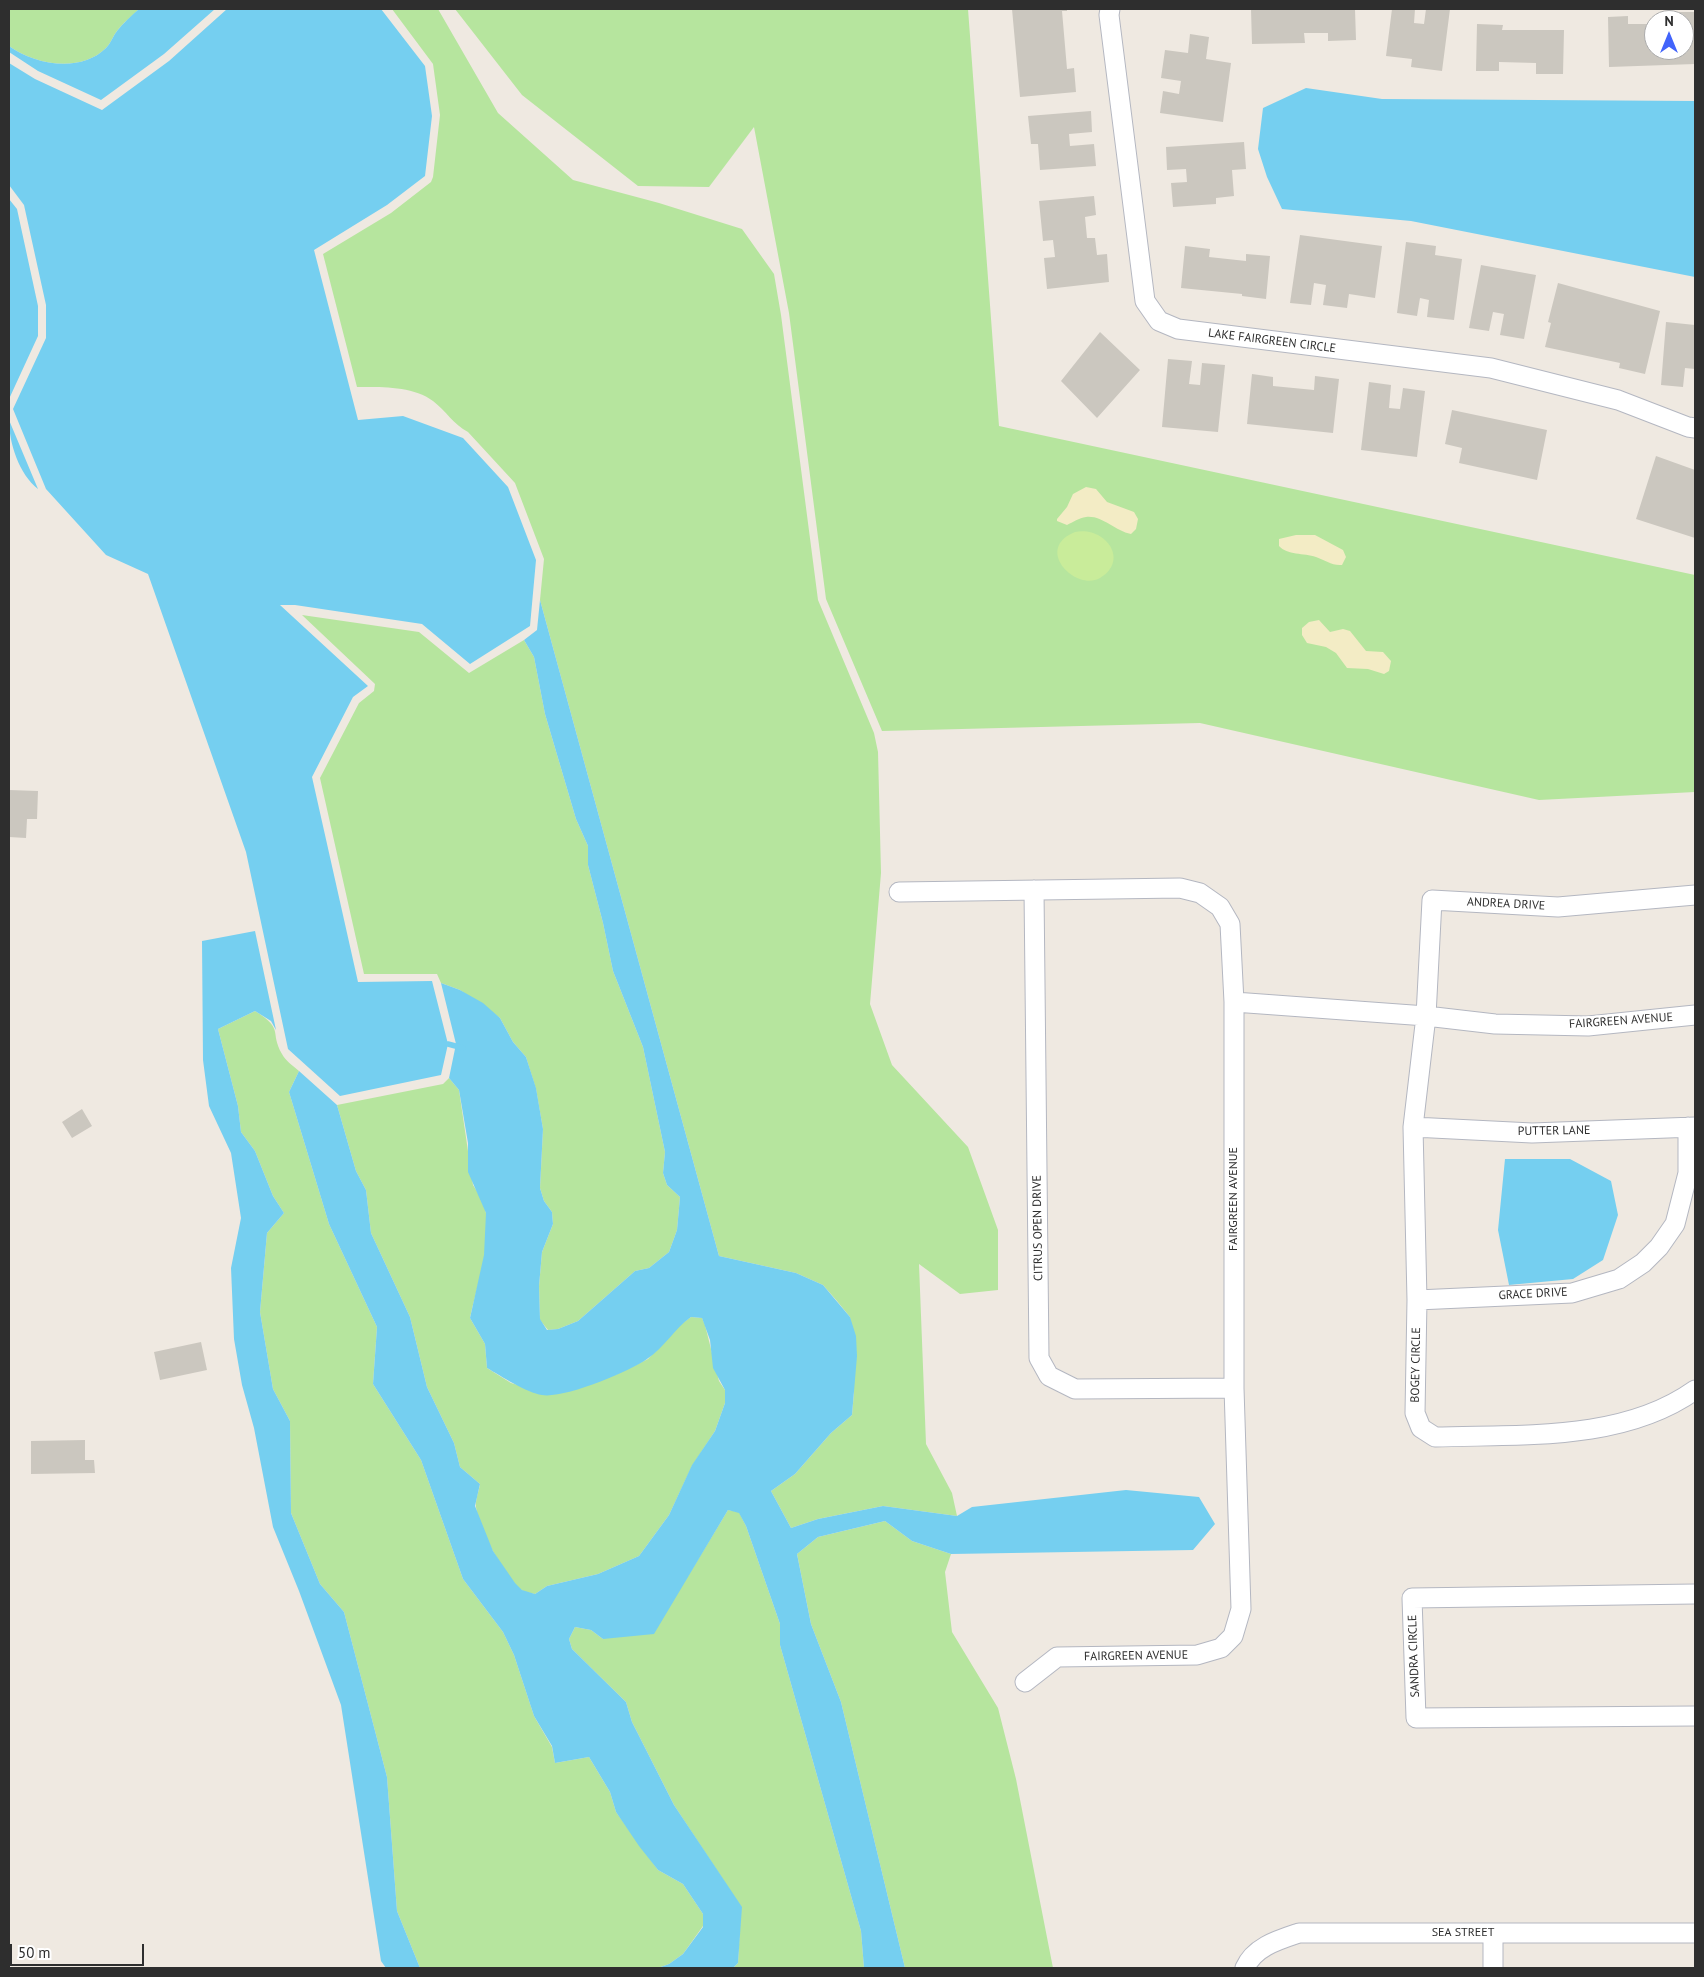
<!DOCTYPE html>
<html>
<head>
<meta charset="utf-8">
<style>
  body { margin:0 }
  #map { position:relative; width:1704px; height:1977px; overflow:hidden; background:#efe9e1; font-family:"PT Sans",sans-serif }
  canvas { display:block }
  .frame { position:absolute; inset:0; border:10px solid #2e2e2e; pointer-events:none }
  .north { position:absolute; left:1644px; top:10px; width:50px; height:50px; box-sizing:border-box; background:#fff; border:1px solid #ababab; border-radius:50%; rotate:0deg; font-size:14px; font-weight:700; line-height:20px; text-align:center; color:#2e2e2e }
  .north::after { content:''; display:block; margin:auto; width:18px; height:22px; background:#4264fb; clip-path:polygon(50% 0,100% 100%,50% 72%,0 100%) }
  .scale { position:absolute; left:10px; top:1944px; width:134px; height:22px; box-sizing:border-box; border:2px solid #2e2e2e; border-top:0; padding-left:6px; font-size:15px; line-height:18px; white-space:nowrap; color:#2e2e2e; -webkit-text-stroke:4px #fff; paint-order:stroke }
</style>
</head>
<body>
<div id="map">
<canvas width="1704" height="1977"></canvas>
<div class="frame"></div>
<div class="north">N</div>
<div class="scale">50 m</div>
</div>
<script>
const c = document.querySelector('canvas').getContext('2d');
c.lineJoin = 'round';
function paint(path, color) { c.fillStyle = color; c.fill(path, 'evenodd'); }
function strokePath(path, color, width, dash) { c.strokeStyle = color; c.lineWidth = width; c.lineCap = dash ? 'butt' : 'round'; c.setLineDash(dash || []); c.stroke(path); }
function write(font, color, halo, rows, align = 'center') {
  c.font = font + ' "PT Sans",sans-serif'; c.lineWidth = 4.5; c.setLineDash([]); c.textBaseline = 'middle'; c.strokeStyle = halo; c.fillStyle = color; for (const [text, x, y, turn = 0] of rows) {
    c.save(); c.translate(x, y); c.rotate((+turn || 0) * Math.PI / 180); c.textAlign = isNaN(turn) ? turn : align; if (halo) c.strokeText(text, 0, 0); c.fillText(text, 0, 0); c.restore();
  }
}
const green = new Path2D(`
  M 9,9 L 139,9 C 132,16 123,23 117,31 C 113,36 111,43 106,48 C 81,73 35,65 9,46 Z
  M 392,9 L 438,9 L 498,113 L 573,180 L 659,203 L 742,229 L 774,274 L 781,315 L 818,600 L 874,733 L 878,752 L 881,873 L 870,1004 L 892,1065 L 968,1147 L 998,1230 L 998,1290 L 960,1294 L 919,1264 L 926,1444 L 952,1493 L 957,1516 L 883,1506 L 818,1519 L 791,1528 L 771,1491 L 795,1474 L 831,1433 L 852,1415 L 854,1392 L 850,1317 L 837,1301 L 823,1285 L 796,1273 L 719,1256 L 540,600 L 544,559 L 515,483 L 468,432 C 454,425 446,411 433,401 C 413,386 382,387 357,387 L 323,254 L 391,213 L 431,182 L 433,177 L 440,115 L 433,64 Z
  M 455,9 L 968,9 L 999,426 L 1695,575 L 1695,792 L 1539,800 L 1200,723 L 882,731 L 826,599 L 789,313 L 754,127 L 709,187 L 638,186 L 522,95 Z
  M 302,615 L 419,632 L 469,673 L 524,640 L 534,657 L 545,714 L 576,819 L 588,846 L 588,865 L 603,923 L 613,971 L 643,1047 L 665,1152 L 663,1173 L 667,1185 L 680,1197 L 677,1230 L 669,1252 L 649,1268 L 635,1271 L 578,1321 L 558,1329 L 548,1330 L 540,1320 L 539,1286 L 542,1252 L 553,1224 L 552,1212 L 544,1201 L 540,1188 L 543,1129 L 536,1089 L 526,1057 L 513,1042 L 500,1018 L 460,990 L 441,983 L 437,974 L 364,974 L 320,778 L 359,703 L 374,691 L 375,684 Z
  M 255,1011 C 285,1030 269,1031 282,1054 C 285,1060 293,1066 299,1071 L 289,1092 L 329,1224 L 377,1327 L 373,1384 L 421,1460 L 463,1579 L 503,1632 L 514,1655 L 534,1716 L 552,1747 L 555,1763 L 589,1757 L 610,1792 L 616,1812 L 658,1870 L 683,1884 L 703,1914 L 703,1926 L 683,1954 L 669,1964 L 658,1968 L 420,1968 L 397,1911 L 387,1777 L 344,1612 L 320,1584 L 291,1513 L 290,1421 L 273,1389 L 260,1312 L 267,1233 L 284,1213 L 273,1196 L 255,1151 L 241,1132 L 238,1106 L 218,1029 Z
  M 449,1078 L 459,1090 L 473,1185 C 478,1193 484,1203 486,1213 C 491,1247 477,1285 470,1318 L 485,1344 L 487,1368 L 511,1383 L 525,1387 L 569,1391 L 617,1374 L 648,1359 L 677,1327 L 691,1317 L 702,1318 L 705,1325 L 719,1381 L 725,1390 L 725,1403 L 715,1431 L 692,1466 L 669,1515 L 639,1556 L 598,1574 L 547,1586 L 535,1594 C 530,1593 524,1592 520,1589 C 504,1575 478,1528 476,1507 C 475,1500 479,1491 480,1484 L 460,1467 L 454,1443 L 427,1387 L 410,1317 L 371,1233 L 366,1190 L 356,1171 L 337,1105 L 443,1084 Z
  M 728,1510 L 739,1512 L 746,1526 L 780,1624 L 780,1645 L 861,1931 L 864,1968 L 733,1968 L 738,1963 L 741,1907 L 674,1805 L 632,1722 L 626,1702 L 572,1649 L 569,1639 L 575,1627 L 591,1630 L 603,1639 L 688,1576 Z
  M 885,1521 L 912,1541 L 951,1554 L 945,1572 L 952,1632 L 998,1708 L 1016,1779 L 1053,1968 L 905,1968 L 841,1702 L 811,1624 L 797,1554 L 818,1537 Z`);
const sand = new Path2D(`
  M 1086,487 L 1096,489 L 1107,502 L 1134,512 L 1138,519 L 1136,529 L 1131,534 C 1115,531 1102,515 1086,517 C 1079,518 1073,522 1067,525 L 1057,521 L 1057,519 L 1067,507 L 1073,494 Z
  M 1296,535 L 1315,535 L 1343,550 L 1346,557 L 1342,565 C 1332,566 1325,560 1316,557 C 1304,553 1287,555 1279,546 L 1279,539 Z
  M 1319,620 L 1330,632 L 1343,629 L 1350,631 L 1366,651 L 1383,652 L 1391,661 L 1389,671 L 1384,674 L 1368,669 L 1347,668 L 1336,653 L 1326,647 L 1307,643 L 1302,635 L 1302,628 L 1309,622 Z`);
const pitch = new Path2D(`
  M 1075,532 C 1105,526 1130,560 1100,578 C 1076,592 1033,549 1075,532 Z`);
const water = new Path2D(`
  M 139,9 L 215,9 L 164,54 L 101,100 L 38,71 L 9,52 L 9,46 C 35,65 81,73 106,48 C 111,43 113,36 117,31 C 123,23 131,16 139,9 Z
  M 227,9 L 381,9 L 425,66 L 432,116 L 425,176 L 387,205 L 314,250 L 358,420 L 403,416 L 463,438 L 508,487 L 536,560 L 530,626 L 470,664 L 422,624 L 295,605 L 280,605 L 368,686 L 353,697 L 312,777 L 358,982 L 432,981 L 448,1044 L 441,1075 L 340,1096 L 288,1049 L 246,852 L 148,574 L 106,555 L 46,489 L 13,409 L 46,338 L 46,305 L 24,205 L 9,185 L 9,63 L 35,79 L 102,110 L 169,61 Z
  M 1306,88 L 1382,99 L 1695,101 L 1695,277 L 1411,221 L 1282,209 L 1267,177 L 1258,149 L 1263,108 Z
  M 9,199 L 17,209 L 38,306 L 38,336 L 9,399 Z
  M 9,420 L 38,489 C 19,474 9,443 9,420 Z
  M 540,600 L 719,1256 L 796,1273 L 823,1285 L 850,1317 L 856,1336 L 857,1356 L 852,1415 L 831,1433 L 795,1474 L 771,1491 L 791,1528 L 818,1519 L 883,1506 L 957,1516 L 972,1507 L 1126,1490 L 1199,1497 L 1215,1524 L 1193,1550 L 951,1554 L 912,1541 L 885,1521 L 818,1537 L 797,1554 L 811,1624 L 841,1702 L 905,1968 L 864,1968 L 861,1931 L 780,1645 L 780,1624 L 746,1526 L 739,1513 L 728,1510 L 654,1634 L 603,1639 L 591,1630 L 575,1627 L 569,1639 L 572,1649 L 626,1702 L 632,1722 L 674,1805 L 742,1907 L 738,1963 L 733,1968 L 658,1968 L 669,1964 L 683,1954 L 703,1927 L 703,1914 L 683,1884 L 658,1870 L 639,1846 L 616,1812 L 610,1792 L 589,1757 L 555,1763 L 552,1746 L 534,1716 L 514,1655 L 503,1632 L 463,1579 L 421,1460 L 373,1384 L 377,1327 L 329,1224 L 289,1092 L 299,1071 L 337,1105 L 356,1171 L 366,1190 L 371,1233 L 410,1317 L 427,1387 L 454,1443 L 460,1467 L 480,1484 L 475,1506 L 493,1551 L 515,1583 L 522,1590 L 535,1594 L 547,1586 L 598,1574 L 639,1556 L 669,1515 L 692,1465 L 715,1431 L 725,1403 L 725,1390 L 713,1368 L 710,1340 L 702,1318 L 691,1317 C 674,1329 664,1348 647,1359 C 629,1372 563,1399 542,1395 C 527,1393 501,1376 487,1368 L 485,1344 L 470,1318 L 484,1255 L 486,1213 L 468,1172 L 468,1143 L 459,1090 L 449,1078 L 456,1044 L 441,983 L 460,990 L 483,1003 L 500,1018 L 513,1042 L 526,1057 L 536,1088 L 543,1129 L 540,1188 L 544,1201 L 552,1212 L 553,1224 L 542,1252 L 539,1286 L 540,1319 L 547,1330 L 558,1329 L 578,1321 L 635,1271 L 649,1268 L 669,1252 L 677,1230 L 680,1197 L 667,1185 L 663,1173 L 665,1152 L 643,1047 L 613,971 L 603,923 L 588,865 L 588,846 L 576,819 L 545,714 L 534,657 L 524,640 L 537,630 Z
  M 255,931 L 276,1030 L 271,1021 L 255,1011 L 218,1029 L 238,1106 L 241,1132 L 255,1151 L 273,1196 L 284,1213 L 267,1233 L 260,1312 L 273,1389 L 290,1421 L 291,1513 L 320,1584 L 344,1612 L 387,1777 L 397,1911 L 420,1968 L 386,1968 L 381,1961 L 341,1705 L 299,1591 L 273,1527 L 254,1428 L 242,1385 L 234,1339 L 231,1268 L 241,1218 L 231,1153 L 209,1106 L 203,1060 L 202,941 Z
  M 1505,1159 L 1570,1159 L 1611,1181 L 1618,1215 L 1603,1260 L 1573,1279 L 1509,1285 L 1498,1230 Z`);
const stream = new Path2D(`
  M 448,1044 L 463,1048`);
const building = new Path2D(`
  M 1012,9 L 1067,9 L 1067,11 L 1062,11 L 1067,69 L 1074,68 L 1076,92 L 1020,97 Z
  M 1251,9 L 1355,9 L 1356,40 L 1328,41 L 1328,33 L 1304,33 L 1305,43 L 1252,44 Z
  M 1392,9 L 1415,9 L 1414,23 L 1424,24 L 1426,9 L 1450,9 L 1442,71 L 1411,67 L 1412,59 L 1386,56 Z
  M 1670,12 L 1695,12 L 1695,64 L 1609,67 L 1608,17 L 1628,16 L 1628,24 L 1654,24 L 1654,50 L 1684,50 L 1684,20 L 1671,20 Z
  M 1477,24 L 1503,25 L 1502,30 L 1564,30 L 1563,74 L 1536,74 L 1536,63 L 1499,62 L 1499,71 L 1476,71 Z
  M 1190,34 L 1209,37 L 1206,59 L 1231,63 L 1223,122 L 1160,113 L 1163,91 L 1179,94 L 1181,81 L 1161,78 L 1165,50 L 1188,53 Z
  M 1091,111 L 1092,132 L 1069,134 L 1070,146 L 1094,144 L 1096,166 L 1040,170 L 1038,144 L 1031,144 L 1028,116 Z
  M 1244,142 L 1246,169 L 1232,170 L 1234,196 L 1216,198 L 1216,204 L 1173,207 L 1171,183 L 1187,182 L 1186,169 L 1167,170 L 1166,147 Z
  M 1094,196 L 1096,215 L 1085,217 L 1087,238 L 1095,238 L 1097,255 L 1107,254 L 1109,282 L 1047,289 L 1044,258 L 1055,257 L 1053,240 L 1043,241 L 1039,201 Z
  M 1300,235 L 1382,246 L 1375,298 L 1349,294 L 1347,308 L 1323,305 L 1326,285 L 1314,283 L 1311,305 L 1290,303 Z
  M 1406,242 L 1436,246 L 1435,255 L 1462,259 L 1454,320 L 1427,317 L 1429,300 L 1420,298 L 1417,316 L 1397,313 Z
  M 1185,246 L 1210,249 L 1209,257 L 1246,261 L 1246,254 L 1270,256 L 1266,299 L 1242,296 L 1242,294 L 1181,288 Z
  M 1481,265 L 1536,275 L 1524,339 L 1500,335 L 1504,314 L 1493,312 L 1489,331 L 1469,328 Z
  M 1558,283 L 1660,311 L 1645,374 L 1619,368 L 1620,363 L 1545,347 L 1551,323 L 1548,322 Z
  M 1666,322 L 1695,325 L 1695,369 L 1685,368 L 1683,387 L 1661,385 Z
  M 1100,332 L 1140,370 L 1097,418 L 1061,381 Z
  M 1168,359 L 1192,361 L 1189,384 L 1200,385 L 1202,363 L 1225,365 L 1218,432 L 1162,427 Z
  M 1252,374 L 1273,377 L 1273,386 L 1314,390 L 1315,376 L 1339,379 L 1333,433 L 1247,424 Z
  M 1369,382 L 1391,385 L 1389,408 L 1400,409 L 1403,388 L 1425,391 L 1417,457 L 1361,450 Z
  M 1452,410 L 1547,430 L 1537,480 L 1459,463 L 1462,448 L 1445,444 Z
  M 1656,456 L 1695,470 L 1695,538 L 1636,519 Z
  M 9,790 L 38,791 L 37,819 L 27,819 L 26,838 L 9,837 Z
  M 82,1109 L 92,1126 L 72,1138 L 62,1122 Z
  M 201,1342 L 207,1370 L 160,1380 L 154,1352 Z
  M 85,1440 L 85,1460 L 94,1460 L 95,1473 L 31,1474 L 31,1441 Z`);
const street = new Path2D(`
  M 1110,9 L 1109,15 L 1145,301 L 1159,321 L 1178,329 L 1491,368 L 1618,400 L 1688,427 L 1695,428
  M 1034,890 L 1039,1358 L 1049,1376 L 1075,1389 L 1234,1388
  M 899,892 L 1180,888 L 1200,893 L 1220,907 L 1230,924 L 1234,1002 L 1234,1388 L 1241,1609 L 1233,1636 L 1221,1648 L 1197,1655 L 1057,1657 L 1025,1682
  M 1695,895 L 1558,907 L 1432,900 L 1426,1016 L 1413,1127 L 1417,1300 L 1415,1413 L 1421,1428 L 1435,1437 C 1520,1434 1622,1442 1695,1390
  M 1234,1002 L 1426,1016 L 1495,1024 L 1588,1026 L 1695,1015
  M 1413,1127 L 1532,1133 L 1695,1127
  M 1417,1300 L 1572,1293 L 1619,1279 L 1643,1263 L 1659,1247 L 1675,1224 L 1688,1173 L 1688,1127
  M 1695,1594 L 1412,1598 L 1416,1718 L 1695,1716
  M 1493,1933 L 1493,1968
  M 1245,1968 C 1254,1947 1278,1940 1299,1933 L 1695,1933`);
const streetNames = [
  ["LAKE FAIRGREEN CIRCLE",1272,341,7],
  ["ANDREA DRIVE",1506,904,3],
  ["FAIRGREEN AVENUE",1621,1021,-4],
  ["PUTTER LANE",1554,1131,-1],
  ["FAIRGREEN AVENUE",1234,1199,-90],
  ["CITRUS OPEN DRIVE",1038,1228,-91],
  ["GRACE DRIVE",1533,1294,-3],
  ["BOGEY CIRCLE",1416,1365,-89],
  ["FAIRGREEN AVENUE",1136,1656,-1],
  ["SANDRA CIRCLE",1414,1656,-92],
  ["SEA STREET",1463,1933]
];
paint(green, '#b6e59e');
paint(sand, '#f3ecc5');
paint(pitch, '#c9ec9a');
paint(water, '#75cff0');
strokePath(stream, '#75cff0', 5.5);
paint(building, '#cbc7bf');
strokePath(street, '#b4b7c1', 21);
strokePath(street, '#fff', 19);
write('12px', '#2e2e2e', '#fff', streetNames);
</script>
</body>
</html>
